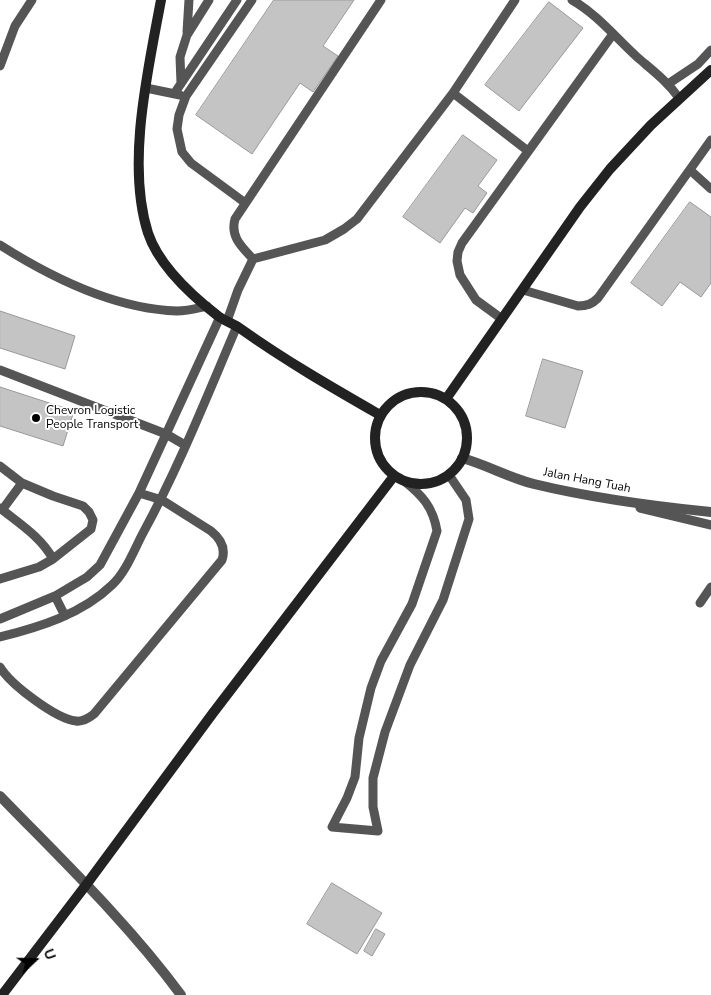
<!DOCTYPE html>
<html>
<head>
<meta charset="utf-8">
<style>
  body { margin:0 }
  #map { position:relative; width:711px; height:995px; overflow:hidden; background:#fff; font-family:"Nunito Sans",sans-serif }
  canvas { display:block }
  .north { position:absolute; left:10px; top:935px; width:50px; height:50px; -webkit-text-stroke:4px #fff; paint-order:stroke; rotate:69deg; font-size:14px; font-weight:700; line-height:20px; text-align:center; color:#000 }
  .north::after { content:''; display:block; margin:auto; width:18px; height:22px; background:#000; clip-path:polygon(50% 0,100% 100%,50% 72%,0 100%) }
</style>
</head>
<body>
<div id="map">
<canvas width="711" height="995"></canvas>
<div class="north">U</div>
</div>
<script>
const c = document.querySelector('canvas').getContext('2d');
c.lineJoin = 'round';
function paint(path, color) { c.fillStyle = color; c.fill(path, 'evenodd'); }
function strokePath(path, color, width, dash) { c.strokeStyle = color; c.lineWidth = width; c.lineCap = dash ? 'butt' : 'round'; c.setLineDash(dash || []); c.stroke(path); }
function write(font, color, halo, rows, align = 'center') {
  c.font = font + ' "Nunito Sans",sans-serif'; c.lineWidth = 4; c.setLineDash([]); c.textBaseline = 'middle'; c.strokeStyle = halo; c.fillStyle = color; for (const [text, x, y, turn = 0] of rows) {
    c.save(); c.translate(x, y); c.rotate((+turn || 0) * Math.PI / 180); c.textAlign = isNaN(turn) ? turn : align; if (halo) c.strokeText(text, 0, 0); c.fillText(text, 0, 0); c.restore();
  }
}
const building = new Path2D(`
  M 274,0 L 354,0 L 323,46 L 338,56 L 313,92 L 300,83 L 252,154 L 196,115 Z
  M 549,2 L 583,28 L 519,111 L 485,85 Z
  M 463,135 L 497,160 L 478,186 L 487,193 L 473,213 L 465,208 L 440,243 L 403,217 Z
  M 690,202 L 711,217 L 711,283 L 701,297 L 680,282 L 662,306 L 631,283 Z
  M 0,311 L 75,336 L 65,369 L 0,348 Z
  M 543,359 L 583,371 L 565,428 L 526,416 Z
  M 0,387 L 74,411 L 63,446 L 0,426 Z
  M 332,883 L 382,913 L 357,954 L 307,924 Z
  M 376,929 L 385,934 L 372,956 L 364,951 Z`);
const lane = new Path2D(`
  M 572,0 C 597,14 616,38 637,57 C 652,70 667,81 679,98
  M 187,32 L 189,0
  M 0,66 L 15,26 L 32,0
  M 181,83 L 180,57 L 187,35 L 209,0
  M 668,84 L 698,64 L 711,50
  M 146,88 L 180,95
  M 453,93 L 528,151
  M 174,94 L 237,0
  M 690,170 L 711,189
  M 244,202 L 191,163 L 182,152 L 177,129 L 179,115 L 186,96 L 252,0
  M 0,245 C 52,278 114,309 177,311 C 187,311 198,308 207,306
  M 253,259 C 242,247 230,237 235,219 L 381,0
  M 523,290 L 578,306 C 587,306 592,304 598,298 L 711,140
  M 502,319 L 476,300 L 460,275 L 457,261 L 458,252 L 462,243 L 613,34
  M 227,321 L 238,290 L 253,259 L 325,240 L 344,229 L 357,219 L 453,93 L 515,0
  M 0,370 L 166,434 L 185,445
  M 0,466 L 22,483 L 53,496 L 83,506 L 89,512 L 93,520 L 91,529 L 53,559 L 39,567 L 0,579
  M 404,481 C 422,495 433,507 437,531 L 412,604 L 381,661 L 371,688 L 359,738 L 355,777 L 347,798 L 332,827 L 378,831 L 373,807 L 373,778 L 385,732 L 410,665 L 443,600 L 469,519 L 466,500 L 449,475
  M 0,508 C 20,524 41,537 53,559
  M 640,508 L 711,525
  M 2,510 L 22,483
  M 55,596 L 65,616
  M 700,603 L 711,587
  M 0,619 L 55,596 L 87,577 L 100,565 L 139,493 L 220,317
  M 0,637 C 40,627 82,614 112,585 C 126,572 134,550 143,533 C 179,467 207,396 237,326
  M 0,667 C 10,684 56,719 76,721 C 83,722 89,718 94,714 L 222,560 C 226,548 221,539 211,531 L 162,500 L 139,493`);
const street = new Path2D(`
  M 462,458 C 487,465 510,478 534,484 C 592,498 651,506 711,512
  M 0,796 C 62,860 128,923 181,995`);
const secondary = new Path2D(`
  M 161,0 C 148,70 126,164 148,233 C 159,266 191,295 218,316 C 225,321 234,324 241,329 C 286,361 333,388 380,415
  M375 438a46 46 0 1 1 92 0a46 46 0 1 1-92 0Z
  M 446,399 L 580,207 L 610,169 L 651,125 L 711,70
  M 2,995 L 86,885 L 213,713 L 394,476`);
const markers = [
  [36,418,5,"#000"]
];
const poiNames = [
  ["Chevron Logistic",46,411],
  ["People Transport",46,425]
];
const streetNames = [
  ["Jalan Hang Tuah",587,481,11]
];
paint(building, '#c4c4c4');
strokePath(building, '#999', 1);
strokePath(lane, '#555', 9);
strokePath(street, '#555', 10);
strokePath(secondary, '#222', 10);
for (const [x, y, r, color] of markers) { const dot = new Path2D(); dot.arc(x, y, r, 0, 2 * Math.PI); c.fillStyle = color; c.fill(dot); strokePath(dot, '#fff', 2); }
write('12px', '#000', '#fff', poiNames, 'left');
write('12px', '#000', '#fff', streetNames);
</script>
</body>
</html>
